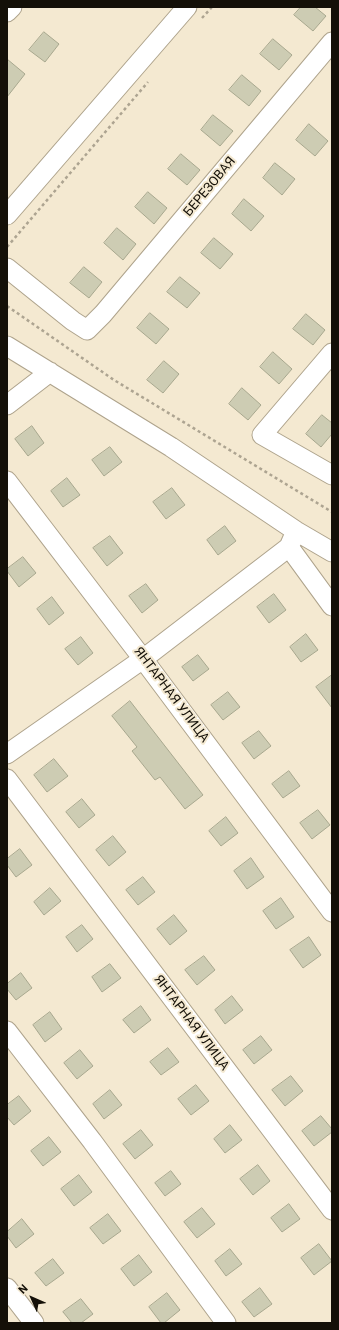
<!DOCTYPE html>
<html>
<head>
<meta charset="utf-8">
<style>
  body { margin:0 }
  #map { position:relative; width:339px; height:1330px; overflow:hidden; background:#f4e9d1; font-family:Roboto,sans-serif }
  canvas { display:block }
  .frame { position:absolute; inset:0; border:8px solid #141008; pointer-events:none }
  .north { position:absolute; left:12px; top:1278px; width:40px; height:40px; -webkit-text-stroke:3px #f4e9d1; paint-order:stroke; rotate:315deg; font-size:11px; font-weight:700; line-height:16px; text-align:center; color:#141008 }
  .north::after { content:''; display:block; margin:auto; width:14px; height:18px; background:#141008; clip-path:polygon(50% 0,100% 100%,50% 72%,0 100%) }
</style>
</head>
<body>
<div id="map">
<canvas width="339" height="1330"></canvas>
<div class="frame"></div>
<div class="north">N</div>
</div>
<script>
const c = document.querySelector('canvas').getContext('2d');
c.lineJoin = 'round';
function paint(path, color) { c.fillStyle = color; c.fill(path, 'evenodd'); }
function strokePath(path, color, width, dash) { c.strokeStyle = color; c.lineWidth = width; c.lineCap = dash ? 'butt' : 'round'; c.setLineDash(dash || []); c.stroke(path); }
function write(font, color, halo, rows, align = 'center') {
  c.font = font + ' Roboto,sans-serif'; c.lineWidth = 4; c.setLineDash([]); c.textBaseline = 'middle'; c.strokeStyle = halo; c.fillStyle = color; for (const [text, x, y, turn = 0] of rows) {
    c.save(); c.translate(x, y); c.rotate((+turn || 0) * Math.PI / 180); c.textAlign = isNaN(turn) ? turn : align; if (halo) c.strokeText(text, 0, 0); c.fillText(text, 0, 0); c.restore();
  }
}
const building = new Path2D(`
  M 301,7 L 315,7 L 326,16 L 313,31 L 294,15 Z
  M 44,32 L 59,44 L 45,62 L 29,50 Z
  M 273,39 L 292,55 L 279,70 L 260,54 Z
  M 7,59 L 25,74 L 7,97 Z
  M 242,75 L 261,91 L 249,106 L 229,90 Z
  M 213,115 L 233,131 L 220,146 L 201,130 Z
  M 309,124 L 328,141 L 315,156 L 296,140 Z
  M 181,154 L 200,170 L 187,185 L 168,169 Z
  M 275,163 L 295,179 L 282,195 L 263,178 Z
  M 148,192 L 167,208 L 154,224 L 135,207 Z
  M 244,199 L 264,216 L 251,231 L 232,214 Z
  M 117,228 L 136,244 L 123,260 L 104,243 Z
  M 214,238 L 233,254 L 220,269 L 201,253 Z
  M 84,267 L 102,282 L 89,298 L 70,283 Z
  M 180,277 L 200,293 L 187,308 L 167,292 Z
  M 150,313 L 169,329 L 156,344 L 137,328 Z
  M 306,314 L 325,330 L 313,345 L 293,329 Z
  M 273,352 L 292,369 L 279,384 L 260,367 Z
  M 164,361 L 179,374 L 163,393 L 147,380 Z
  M 242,388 L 261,405 L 248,420 L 229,404 Z
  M 322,415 L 332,423 L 332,434 L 321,447 L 306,434 Z
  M 32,426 L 44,443 L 28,456 L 15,439 Z
  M 110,447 L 122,462 L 104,476 L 92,460 Z
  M 67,478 L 80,495 L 63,507 L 51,491 Z
  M 172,488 L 185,505 L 166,519 L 153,502 Z
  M 225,526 L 236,541 L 218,555 L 207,540 Z
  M 110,536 L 123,553 L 107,566 L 93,548 Z
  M 23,557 L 36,573 L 19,587 L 7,571 L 7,569 Z
  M 146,584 L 158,600 L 142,613 L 129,596 Z
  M 274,594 L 286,610 L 269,623 L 257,607 Z
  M 52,597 L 64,613 L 49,625 L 37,609 Z
  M 306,634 L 318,650 L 301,662 L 290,647 Z
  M 81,637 L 93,653 L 78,665 L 65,649 Z
  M 198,655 L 209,669 L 193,681 L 182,667 Z
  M 332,675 L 332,708 L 316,687 Z
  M 228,692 L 240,707 L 223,720 L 211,705 Z
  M 130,701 L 203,795 L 185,809 L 160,777 L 155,780 L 132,751 L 137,747 L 112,716 Z
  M 259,731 L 271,746 L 254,759 L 242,743 Z
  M 54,759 L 68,776 L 47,792 L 34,775 Z
  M 289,771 L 300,786 L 283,798 L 272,784 Z
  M 82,799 L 95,815 L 79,828 L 66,812 Z
  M 318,810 L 330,825 L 312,839 L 300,823 Z
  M 226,817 L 238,833 L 221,846 L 209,831 Z
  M 113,836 L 126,852 L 109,866 L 96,850 Z
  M 20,849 L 32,865 L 16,877 L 7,865 L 7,859 Z
  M 251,858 L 264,877 L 247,889 L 234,871 Z
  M 143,877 L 155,892 L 138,905 L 126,890 Z
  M 50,888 L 61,901 L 44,915 L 34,902 Z
  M 281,898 L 294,917 L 276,929 L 263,911 Z
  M 174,915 L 187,931 L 170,945 L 157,929 Z
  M 82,925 L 93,939 L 77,952 L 66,937 Z
  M 309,937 L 321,955 L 303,968 L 290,950 Z
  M 204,956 L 215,970 L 197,985 L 185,970 Z
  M 110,964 L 121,978 L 102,992 L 92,977 Z
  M 21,973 L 32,988 L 16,1000 L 7,989 L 7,984 Z
  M 232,996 L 243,1010 L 225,1024 L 215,1010 Z
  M 141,1006 L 151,1020 L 134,1033 L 123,1020 Z
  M 50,1012 L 62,1029 L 45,1042 L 33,1025 Z
  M 261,1036 L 272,1050 L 254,1064 L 243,1050 Z
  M 168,1048 L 179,1062 L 161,1075 L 150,1062 Z
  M 80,1050 L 93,1066 L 77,1079 L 64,1063 Z
  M 291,1076 L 303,1091 L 285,1106 L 272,1090 Z
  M 196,1085 L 209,1101 L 191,1115 L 178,1099 Z
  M 110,1090 L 122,1105 L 104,1119 L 93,1104 Z
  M 19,1096 L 31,1111 L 14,1125 L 7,1117 L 7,1105 Z
  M 321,1116 L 332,1129 L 332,1132 L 314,1146 L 302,1131 Z
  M 230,1125 L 242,1140 L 225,1153 L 214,1139 Z
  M 141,1130 L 153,1145 L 135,1159 L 123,1144 Z
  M 49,1137 L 61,1152 L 43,1166 L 31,1151 Z
  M 258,1165 L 270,1181 L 253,1195 L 240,1179 Z
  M 171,1171 L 181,1184 L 165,1196 L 155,1183 Z
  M 79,1175 L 92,1192 L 74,1206 L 61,1189 Z
  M 289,1204 L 300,1219 L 282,1232 L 271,1218 Z
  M 202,1208 L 215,1224 L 197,1238 L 184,1222 Z
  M 108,1214 L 121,1231 L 103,1244 L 90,1228 Z
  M 22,1219 L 34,1234 L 16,1248 L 7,1236 L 7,1232 Z
  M 319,1244 L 332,1261 L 314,1275 L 301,1258 Z
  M 230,1249 L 242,1264 L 226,1276 L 215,1261 Z
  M 139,1255 L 152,1272 L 134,1286 L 121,1269 Z
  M 53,1259 L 64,1273 L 46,1286 L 35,1273 Z
  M 260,1288 L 272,1304 L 254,1317 L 242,1302 Z
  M 167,1293 L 180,1310 L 164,1323 L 161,1323 L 149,1307 Z
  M 81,1299 L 93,1314 L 81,1323 L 72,1323 L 63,1312 Z`);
const path = new Path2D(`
  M 202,18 L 212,7
  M 7,247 L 148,82
  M 7,306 L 114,380 L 332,512`);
const minor = new Path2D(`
  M 7,12 L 12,7
  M 7,215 L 187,7
  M 7,268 L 73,321 L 87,330 L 103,314 L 332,42
  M 7,346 L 171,447 L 296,531 L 332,552
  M 332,353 L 262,435 L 332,475
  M 7,405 L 50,372
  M 7,481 L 143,659 L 332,912
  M 289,547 L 332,606
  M 7,754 L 143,659 L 289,547 L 296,531
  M 7,779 L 332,1210
  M 7,1031 L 92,1141 L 226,1323
  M 7,1288 L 34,1323`);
const streetNames = [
  ["БЕРЕЗОВАЯ",210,187,-50],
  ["ЯНТАРНАЯ УЛИЦА",171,695,53],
  ["ЯНТАРНАЯ УЛИЦА",191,1023,53]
];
paint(building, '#cdccb3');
strokePath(building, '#a7a78e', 1);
strokePath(minor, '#aea38c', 21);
strokePath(path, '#ada491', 2.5, [3, 3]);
strokePath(minor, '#fff', 19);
write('13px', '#141008', '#f4e9d1', streetNames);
</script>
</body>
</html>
